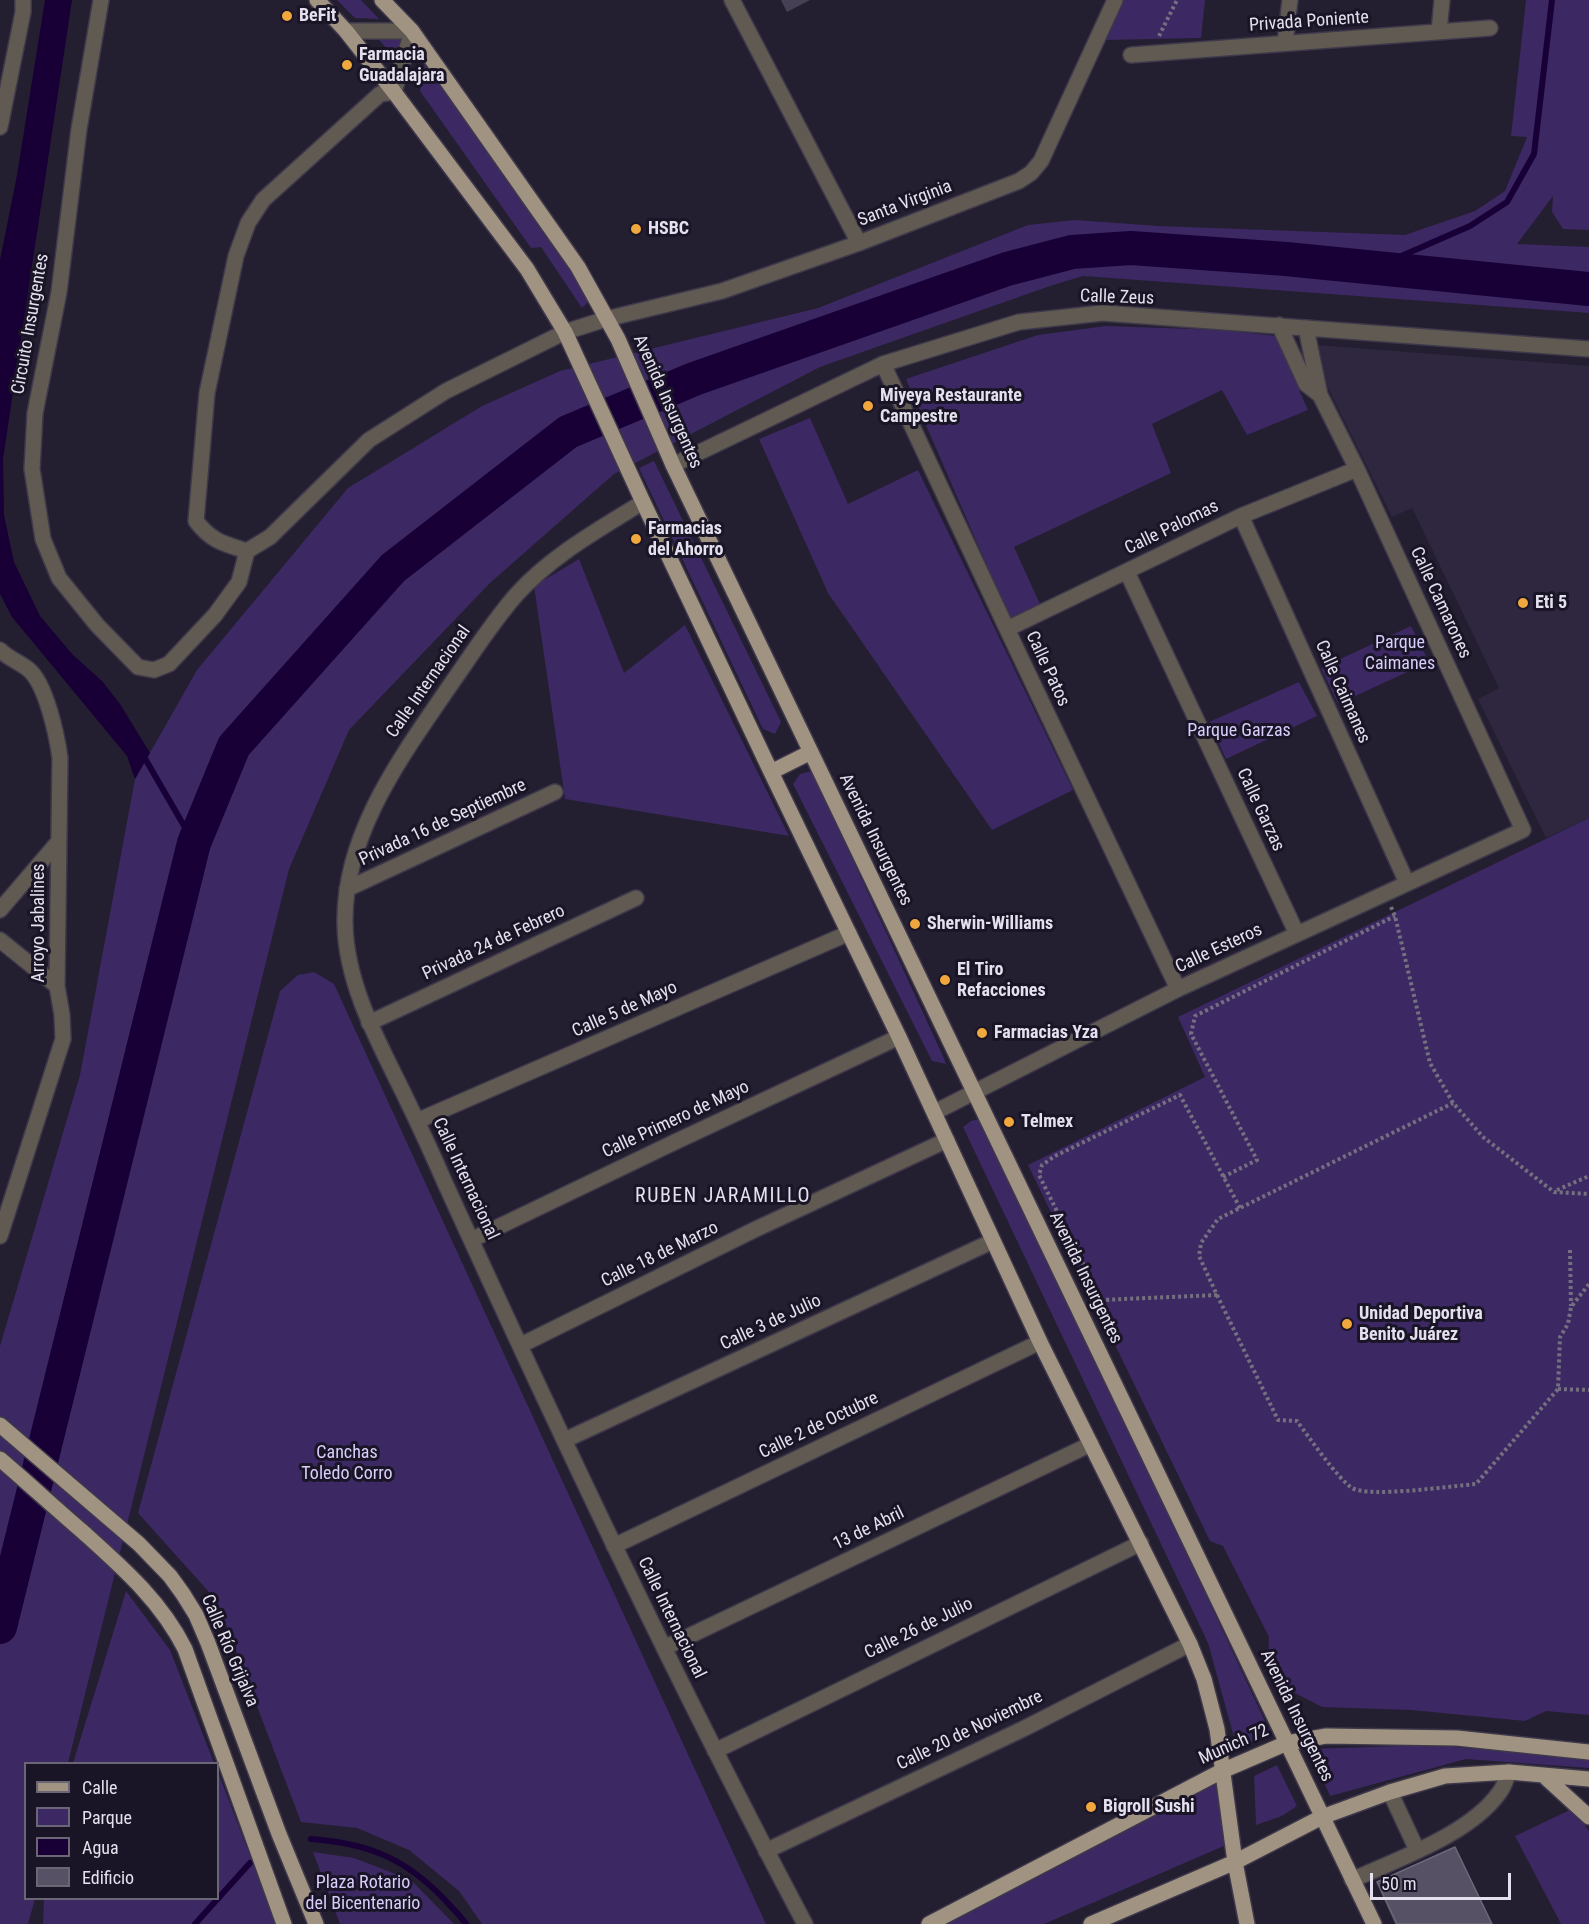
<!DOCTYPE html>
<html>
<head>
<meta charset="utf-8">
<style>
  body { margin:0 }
  #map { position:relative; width:1589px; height:1924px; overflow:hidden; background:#231e30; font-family:"Roboto Condensed",sans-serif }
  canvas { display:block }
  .legend { position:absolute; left:24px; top:1762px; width:195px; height:138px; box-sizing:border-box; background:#1a1526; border:2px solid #6b6676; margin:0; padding:8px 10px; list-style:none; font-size:18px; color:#e4e0ed }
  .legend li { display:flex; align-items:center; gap:12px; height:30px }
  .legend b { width:30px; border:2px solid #6b6676 }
  .scale { position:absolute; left:1370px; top:1873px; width:141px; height:27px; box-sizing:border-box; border:3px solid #e4e0ed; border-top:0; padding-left:8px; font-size:18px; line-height:21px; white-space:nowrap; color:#e4e0ed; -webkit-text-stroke:4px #1a1526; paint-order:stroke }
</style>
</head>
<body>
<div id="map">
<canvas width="1589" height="1924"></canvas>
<ul class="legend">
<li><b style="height:8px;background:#a19382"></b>Calle</li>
<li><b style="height:16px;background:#3c2862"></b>Parque</li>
<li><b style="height:16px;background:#180037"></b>Agua</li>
<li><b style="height:16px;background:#565164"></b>Edificio</li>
</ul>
<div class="scale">50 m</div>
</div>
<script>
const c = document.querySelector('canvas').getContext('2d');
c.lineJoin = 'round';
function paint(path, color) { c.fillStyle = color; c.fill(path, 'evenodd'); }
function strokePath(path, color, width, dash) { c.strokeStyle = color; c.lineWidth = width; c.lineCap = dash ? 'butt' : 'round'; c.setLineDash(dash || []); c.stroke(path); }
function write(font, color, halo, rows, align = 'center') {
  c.font = font + ' "Roboto Condensed",sans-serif'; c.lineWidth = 6; c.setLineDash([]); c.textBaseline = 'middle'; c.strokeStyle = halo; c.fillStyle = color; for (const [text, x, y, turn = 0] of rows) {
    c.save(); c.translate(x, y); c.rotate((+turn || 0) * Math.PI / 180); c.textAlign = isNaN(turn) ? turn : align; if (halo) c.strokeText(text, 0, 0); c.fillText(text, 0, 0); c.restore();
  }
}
const built = new Path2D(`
  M 1317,345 L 1589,366 L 1589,818 L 1546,838 L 1478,699 L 1499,688 L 1412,508 L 1392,517 L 1328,388 Z`);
const green = new Path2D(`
  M 337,0 L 361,0 L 379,19 L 355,18 Z
  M 1122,0 L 1205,0 L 1201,38 L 1105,40 Z
  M 1526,0 L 1589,0 L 1589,230 L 1563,229 L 1552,212 L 1553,196 L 1517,244 L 1589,247 L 1589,313 L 1083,276 L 1050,286 L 820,367 L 614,474 L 490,583 L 349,730 L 289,869 L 68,1763 L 26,1764 L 26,1898 L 35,1899 L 28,1924 L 0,1924 L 0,1346 L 80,1075 L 135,779 L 197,670 L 348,488 L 482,406 L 560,371 L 818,308 L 1028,225 L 1075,220 L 1159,226 L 1405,235 L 1475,211 L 1505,191 L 1527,137 L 1511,136 Z
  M 408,32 L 400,65 L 376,36 Z
  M 426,57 L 517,181 L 590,300 L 582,308 L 541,247 L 531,248 L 420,91 Z
  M 1106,326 L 1222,330 L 1275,336 L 1308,410 L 1247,435 L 1222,390 L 1152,424 L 1171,473 L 1014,547 L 1040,604 L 1010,619 L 906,379 L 1038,335 Z
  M 810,418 L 848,504 L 918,470 L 1073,790 L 992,830 L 828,593 L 759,439 Z
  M 654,461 L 781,722 L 775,734 L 763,729 L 639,468 Z
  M 579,559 L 624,673 L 685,625 L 789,836 L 565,799 L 534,586 Z
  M 1411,626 L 1429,662 L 1338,704 L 1321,668 Z
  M 1299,682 L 1317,716 L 1226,759 L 1209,722 Z
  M 812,771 L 942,1054 L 946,1064 L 932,1061 L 793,784 L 800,774 Z
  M 1589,818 L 1589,1715 L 1546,1711 L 1525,1721 L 1411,1710 L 1322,1707 L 1285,1688 L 1276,1681 L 1269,1669 L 1268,1661 L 1269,1637 L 1223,1546 L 1210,1541 L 1028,1165 L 1205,1077 L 1178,1017 Z
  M 314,972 L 334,984 L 766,1924 L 482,1924 L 459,1891 L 409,1850 L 357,1828 L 301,1822 L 217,1601 L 138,1513 L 280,991 L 298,975 Z
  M 983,1118 L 1271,1734 L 1237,1748 L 1208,1643 L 963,1127 L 971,1121 Z
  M 126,1591 L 170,1650 L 214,1763 L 73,1763 Z
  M 1427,1745 L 1589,1758 L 1589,1768 L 1466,1759 L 1330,1796 L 1310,1749 Z
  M 1277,1765 L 1297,1806 L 1282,1816 L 1256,1825 L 1254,1776 Z
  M 218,1772 L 276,1924 L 43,1924 L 44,1899 L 218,1898 Z
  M 1216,1782 L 1226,1845 L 1044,1924 L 941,1924 Z
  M 1570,1810 L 1582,1821 L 1589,1831 L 1589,1924 L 1561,1924 L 1515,1836 Z
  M 313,1852 L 354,1858 L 411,1880 L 454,1924 L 340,1924 Z`);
const water = new Path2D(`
  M 45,0 L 72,0 L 3,459 L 4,515 L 14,562 L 40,616 L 73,655 L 102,681 L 120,704 L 150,753 L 135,779 L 127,756 L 12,617 L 0,594 L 0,260 L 17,175 Z`);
const stream = new Path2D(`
  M 1374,268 L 1470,226 L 1507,202 L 1534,154 L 1552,0
  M 143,755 L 194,843
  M 311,1839 C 367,1843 405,1858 444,1899 C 451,1907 460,1915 466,1924
  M 195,1924 L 250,1863`);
const river = new Path2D(`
  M 0,1627 L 194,843 L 234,746 L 393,568 L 568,432 L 694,379 L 1007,269 L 1072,252 L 1131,248 L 1286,259 L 1589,289`);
const path = new Path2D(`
  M 1159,36 L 1177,0
  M 1391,907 L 1395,916 L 1430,1063 L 1453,1103 L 1483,1137 L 1554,1192 L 1589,1194
  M 1223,1177 L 1257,1160 L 1191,1034 L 1195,1016 L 1395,916
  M 1557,1190 L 1589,1176
  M 1240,1208 L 1180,1095 L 1055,1156 L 1042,1165 L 1039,1175 L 1101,1300 L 1217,1295 L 1199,1256 L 1201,1243 L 1218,1219 L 1240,1208 L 1453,1103
  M 1570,1250 L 1571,1306
  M 1217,1295 L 1278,1420 L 1297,1421 C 1308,1436 1339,1480 1352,1488 C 1369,1498 1452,1486 1476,1484 L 1558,1389 L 1560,1337 L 1568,1324 L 1571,1307 L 1589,1284
  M 1558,1389 L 1589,1390`);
const minor = new Path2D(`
  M 101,0 L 79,129 L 59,292 L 35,413 L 32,469 L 43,539 L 59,578 L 97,625 L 138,667 L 154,670 L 169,664 L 215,615 L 239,582 L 247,551 L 270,537 L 369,440 L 446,391 L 565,332 L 606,319 L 722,291 L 859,243 L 1019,181 L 1031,173 L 1041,161 L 1115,0
  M 732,0 L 859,243
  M 1439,32 L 1442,0
  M 1285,43 L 1290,0
  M 1131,55 L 1490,28
  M 0,127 L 23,12 L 23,0
  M 1279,325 L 1306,384 L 1320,395
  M 883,364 L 1007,629 L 1178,989
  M 673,465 L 883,364 L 1019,322 L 1103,313 L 1589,349
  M 643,502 C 600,529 552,555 517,594 C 492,622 471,656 449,687 C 401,757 343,835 345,924 C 346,984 378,1041 404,1094 C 418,1123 432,1153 445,1183 C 559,1433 676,1681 805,1924
  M 1241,516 L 1407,883
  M 247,551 C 224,544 211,541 196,521 L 207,393 L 236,256 L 248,223 L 263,200 L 380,94 L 394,92 L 412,31 L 346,31
  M 1127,572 L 1297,934
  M 1007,629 L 1241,516 L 1357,469
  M 0,650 C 8,658 19,662 28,669 C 46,683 57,736 60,758 L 57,986 L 62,1015 L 63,1039 L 0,1236
  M 347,889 L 555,792
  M 0,910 L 59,841
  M 0,940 L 57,986
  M 369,1023 L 636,898
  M 935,1112 L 1178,989 L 1523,830 L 1357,469 L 1320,395 L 1306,328
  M 417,1121 L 849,933
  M 471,1240 L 677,1141 L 899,1037
  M 521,1345 L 754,1230 L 947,1140
  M 565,1440 L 993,1241
  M 614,1546 L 1040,1342
  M 664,1648 L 1091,1444
  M 715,1751 L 1141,1543
  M 1390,1792 L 1417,1850
  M 766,1851 L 1023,1729 L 1190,1644
  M 1352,1880 C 1398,1859 1470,1834 1499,1793 C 1504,1787 1506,1779 1509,1772`);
const major = new Path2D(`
  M 317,0 L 346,31 L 394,92 L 527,269 L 565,332 L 643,502 L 771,772 L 899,1037 L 1040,1342 L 1190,1644 L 1204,1679 L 1217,1729 L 1235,1862 L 1247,1924
  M 382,0 L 412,31 L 578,267 L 618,339 L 673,465 L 1374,1924
  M 771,772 L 811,752
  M 0,1425 L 139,1544 L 170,1576 L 183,1594 L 196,1615 L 208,1643 L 279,1834 L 316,1924
  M 0,1459 C 28,1483 55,1508 83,1532 C 123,1568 161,1601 185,1649 L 284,1924
  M 1543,1775 L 1589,1817
  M 929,1924 L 1222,1771 L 1287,1743 L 1326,1736 L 1457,1738 L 1589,1752
  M 1091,1924 L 1235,1862 L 1322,1817 L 1390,1792 L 1445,1776 L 1509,1772 L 1589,1779`);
const wall = new Path2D(`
  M 781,0 L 810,0 L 787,12 Z
  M 1377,1882 L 1492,1924 L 1395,1924 L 1383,1897 Z`);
const building = new Path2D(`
  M 1455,1847 L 1492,1924 L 1397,1924 L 1377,1882 Z`);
const markers = [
  [287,16,6,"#efa73e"],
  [347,65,6,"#efa73e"],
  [636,229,6,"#efa73e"],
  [868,406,6,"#efa73e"],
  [636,539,6,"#efa73e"],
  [1523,603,6,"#efa73e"],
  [915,924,6,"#efa73e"],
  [945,980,6,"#efa73e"],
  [982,1033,6,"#efa73e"],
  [1009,1122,6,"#efa73e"],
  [1347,1324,6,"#efa73e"],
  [1091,1807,6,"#efa73e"]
];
const poiNames = [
  ["BeFit",299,16],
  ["Farmacia",359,55],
  ["Guadalajara",359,76],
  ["HSBC",648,229],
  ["Miyeya Restaurante",880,396],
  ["Campestre",880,417],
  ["Farmacias",648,529],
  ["del Ahorro",648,550],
  ["Eti 5",1535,603],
  ["Sherwin-Williams",927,924],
  ["El Tiro",957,970],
  ["Refacciones",957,991],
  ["Farmacias Yza",994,1033],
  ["Telmex",1021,1122],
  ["Unidad Deportiva",1359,1314],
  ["Benito Juárez",1359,1335],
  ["Bigroll Sushi",1103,1807]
];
const streetNames = [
  ["Privada Poniente",1309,22,-4],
  ["Santa Virginia",905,204,-21],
  ["Calle Zeus",1117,298,2],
  ["Circuito Insurgentes",31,324,-80],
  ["Avenida Insurgentes",667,402,66],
  ["Calle Palomas",1172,528,-26],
  ["Calle Camarones",1440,603,65],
  ["Calle Patos",1047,669,65],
  ["Calle Internacional",429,682,-55],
  ["Calle Caimanes",1342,692,66],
  ["Calle Garzas",1260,810,65],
  ["Privada 16 de Septiembre",443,823,-25],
  ["Avenida Insurgentes",875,840,64],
  ["Arroyo Jabalines",39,923,-90],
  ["Privada 24 de Febrero",494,943,-25],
  ["Calle Esteros",1219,949,-25],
  ["Calle 5 de Mayo",625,1010,-24],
  ["Calle Primero de Mayo",676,1120,-25],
  ["Calle Internacional",465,1179,65],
  ["Calle 18 de Marzo",660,1255,-26],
  ["Avenida Insurgentes",1085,1278,64],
  ["Calle 3 de Julio",771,1323,-25],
  ["Calle 2 de Octubre",819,1426,-26],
  ["13 de Abril",869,1529,-26],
  ["Calle Internacional",671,1618,64],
  ["Calle 26 de Julio",919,1629,-26],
  ["Calle Río Grijalva",229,1651,67],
  ["Avenida Insurgentes",1296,1716,64],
  ["Calle 20 de Noviembre",970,1731,-26],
  ["Munich 72",1234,1745,-24]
];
const parkNames = [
  ["Parque",1400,643],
  ["Caimanes",1400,664],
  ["Parque Garzas",1239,731],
  ["Canchas",347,1453],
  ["Toledo Corro",347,1474],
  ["Plaza Rotario",363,1883],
  ["del Bicentenario",363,1904]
];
const neighbourhoodNames = [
  ["RUBEN JARAMILLO",723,1197]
];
paint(built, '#2e273f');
paint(green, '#3c2862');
paint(water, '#180037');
strokePath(stream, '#180037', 6);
strokePath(river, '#180037', 34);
strokePath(minor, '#3e394a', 18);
strokePath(major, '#3e394a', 18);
strokePath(path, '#757080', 4, [3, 3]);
strokePath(minor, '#615a52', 15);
strokePath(major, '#a19382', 15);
paint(wall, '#454054');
paint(building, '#565164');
strokePath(building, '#6c687a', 1.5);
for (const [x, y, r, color] of markers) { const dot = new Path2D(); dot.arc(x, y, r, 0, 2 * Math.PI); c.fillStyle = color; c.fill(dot); strokePath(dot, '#1a1526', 2); }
write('bold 18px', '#e4e0ed', '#1a1526', poiNames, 'left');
write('18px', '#e4e0ed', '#1a1526', streetNames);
write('18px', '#d9cefb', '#1a1526', parkNames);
c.letterSpacing = '1.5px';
write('20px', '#e4e0ed', '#1a1526', neighbourhoodNames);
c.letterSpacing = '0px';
</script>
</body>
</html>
